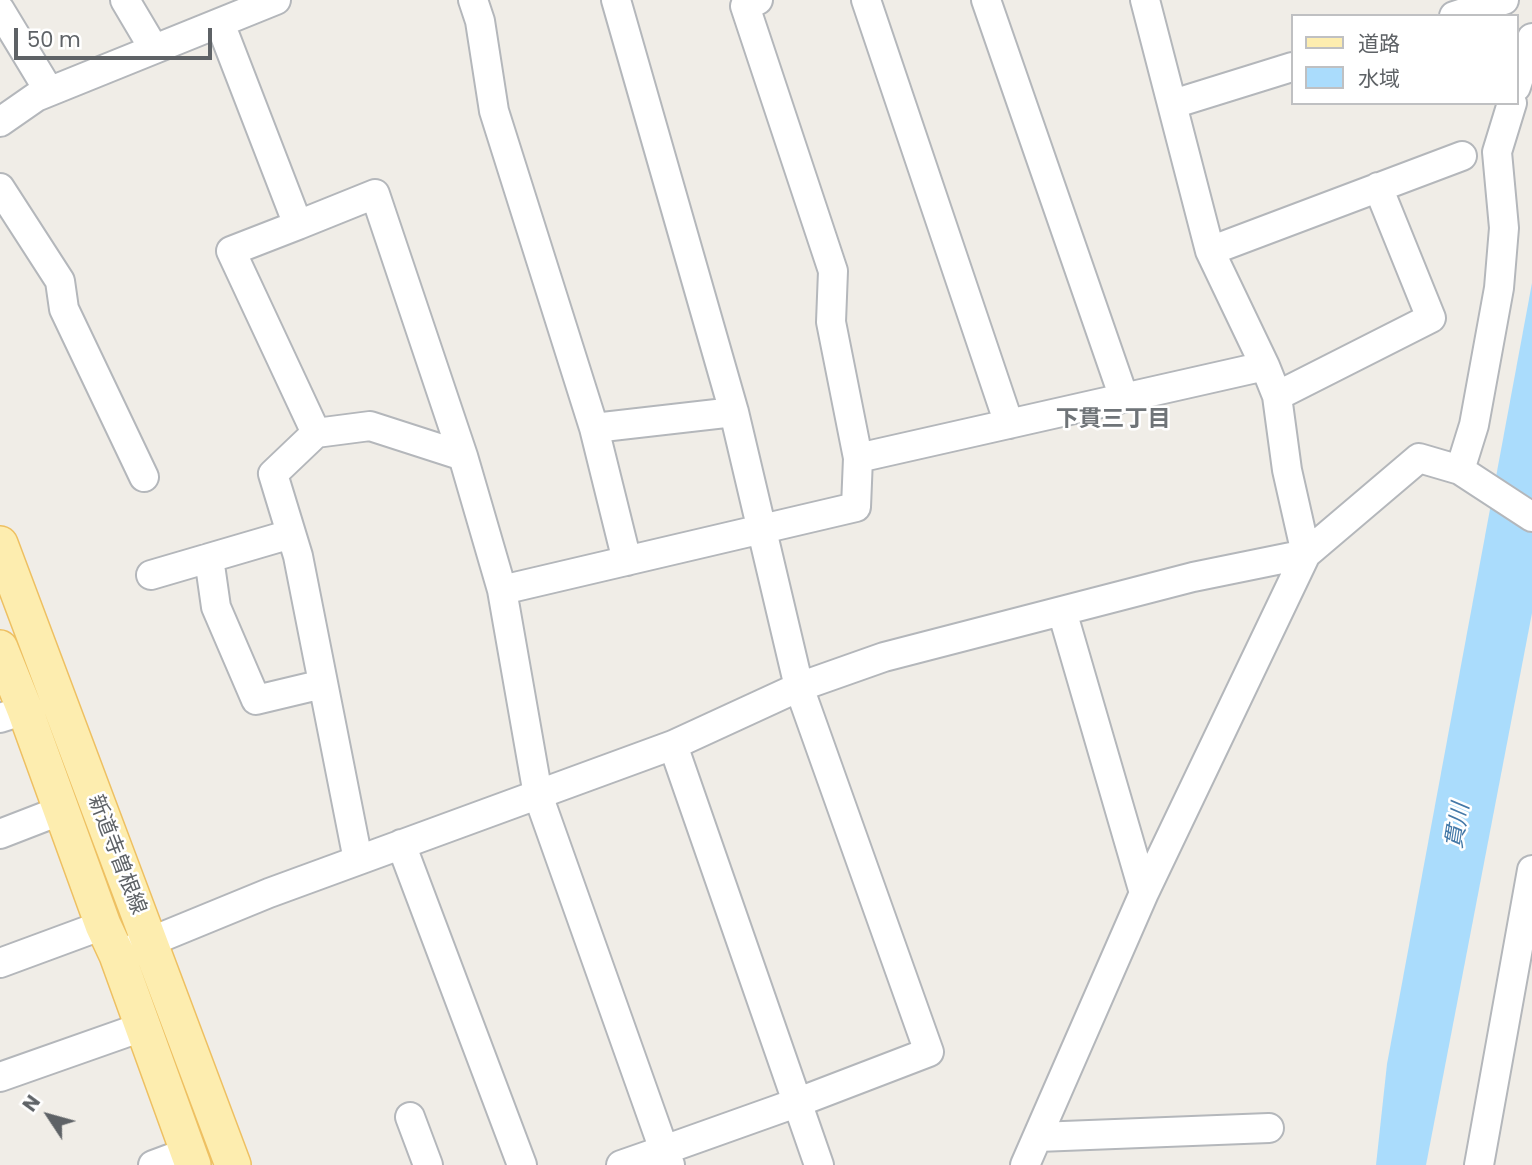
<!DOCTYPE html>
<html>
<head>
<meta charset="utf-8">
<style>
  body { margin:0 }
  #map { position:relative; width:1532px; height:1165px; overflow:hidden; background:#f0ede7; font-family:Poppins,"Noto Sans JP",sans-serif }
  canvas { display:block }
  .legend { position:absolute; left:1291px; top:14px; width:228px; height:91px; box-sizing:border-box; background:#fff; border:2px solid #bfc0c2; margin:0; padding:9px 12px; list-style:none; font-size:21px; color:#5e6266 }
  .legend li { display:flex; align-items:center; gap:14px; height:35px }
  .legend b { width:35px; border:2px solid #bfc0c2 }
  .north { position:absolute; left:14px; top:1081px; width:70px; height:70px; -webkit-text-stroke:5px #fff; paint-order:stroke; rotate:306deg; font-size:19px; font-weight:700; line-height:28px; text-align:center; color:#5e6266 }
  .north::after { content:''; display:block; margin:auto; width:24px; height:32px; background:#5e6266; clip-path:polygon(50% 0,100% 100%,50% 72%,0 100%) }
  .scale { position:absolute; left:14px; top:28px; width:198px; height:32px; box-sizing:border-box; border:4px solid #5e6266; border-top:0; padding-left:9px; font-size:21px; line-height:24px; white-space:nowrap; color:#5e6266; -webkit-text-stroke:5px #fff; paint-order:stroke }
</style>
</head>
<body>
<div id="map">
<canvas width="1532" height="1165"></canvas>
<ul class="legend">
<li><b style="height:9px;background:#fdedaf"></b>道路</li>
<li><b style="height:19px;background:#aadcfc"></b>水域</li>
</ul>
<div class="north">N</div>
<div class="scale">50 m</div>
</div>
<script>
const c = document.querySelector('canvas').getContext('2d');
c.lineJoin = 'round';
function paint(path, color) { c.fillStyle = color; c.fill(path, 'evenodd'); }
function strokePath(path, color, width, dash) { c.strokeStyle = color; c.lineWidth = width; c.lineCap = dash ? 'butt' : 'round'; c.setLineDash(dash || []); c.stroke(path); }
function write(font, color, halo, rows, align = 'center') {
  c.font = font + ' Poppins,"Noto Sans JP",sans-serif'; c.lineWidth = 5; c.setLineDash([]); c.textBaseline = 'middle'; c.strokeStyle = halo; c.fillStyle = color; for (const [text, x, y, turn = 0] of rows) {
    c.save(); c.translate(x, y); c.rotate((+turn || 0) * Math.PI / 180); c.textAlign = isNaN(turn) ? turn : align; if (halo) c.strokeText(text, 0, 0); c.fillText(text, 0, 0); c.restore();
  }
}
const water = new Path2D(`
  M 1532,283 L 1532,613 L 1426,1165 L 1376,1165 L 1387,1064 Z`);
const minor = new Path2D(`
  M 125,0 L 154,49
  M 473,0 L 480,21 L 494,111 L 594,428 L 627,561
  M 866,0 L 1009,424
  M 986,0 L 1124,398
  M 1145,0 L 1210,251 L 1265,366 L 1277,396 L 1287,470 L 1306,554
  M 0,10 L 49,91
  M 1454,16 L 1504,0
  M 220,23 L 298,225 L 375,194 L 463,456 L 502,590 L 538,795 L 664,1150 L 796,1103 L 929,1052 L 799,687 L 734,412 L 616,0
  M 1516,87 L 1532,38
  M 1173,104 L 1292,67
  M 0,122 L 36,97 L 276,0
  M 0,188 L 60,281 L 64,309 L 144,477
  M 298,225 L 231,251 L 316,433 L 370,426 L 463,456
  M 1210,251 L 1462,156
  M 1277,396 L 1431,318 L 1378,187
  M 594,428 L 734,412
  M 316,433 L 273,474 L 298,556 L 358,860
  M 858,458 L 1265,366
  M 1460,470 L 1474,425 L 1499,288 L 1504,228 L 1497,152 L 1512,103
  M 209,558 L 216,607 L 256,700 L 323,684
  M 151,575 L 291,534
  M 502,590 L 856,507 L 858,458 L 831,322 L 833,271 L 745,6 L 758,0
  M 1062,611 L 1144,893
  M 0,718 L 25,710
  M 673,745 L 819,1165
  M 0,834 L 62,810
  M 401,844 L 522,1165
  M 130,950 L 269,893 L 673,745 L 799,687 L 884,657 L 1193,577 L 1306,554
  M 0,963 L 103,925
  M 0,1077 L 142,1027
  M 410,1117 L 428,1165
  M 1038,1137 L 1269,1128
  M 153,1165 L 188,1152
  M 621,1165 L 664,1150 L 670,1165
  M 1025,1165 L 1144,893 L 1306,554 L 1419,458 L 1460,470 L 1532,517
  M 1479,1165 L 1532,870`);
const major = new Path2D(`
  M 0,544 L 233,1165
  M 0,648 L 25,710 L 103,925 L 117,955 L 193,1165`);
const streetNames = [
  ["新道寺曽根線",116,855,69]
];
const neighbourhoodNames = [
  ["下貫三丁目",1113,420]
];
const waterNames = [
  ["貫川",1459,826,-81]
];
paint(water, '#aadcfc');
strokePath(minor, '#b4b7bb', 32);
strokePath(major, '#eec062', 38);
strokePath(minor, '#fff', 28);
strokePath(major, '#fdedaf', 35);
write('21px', '#5e6266', '#fff', streetNames);
write('bold 23px', '#6f7478', '#fff', neighbourhoodNames);
write('italic 23px', '#4378a7', '#fff', waterNames);
</script>
</body>
</html>
